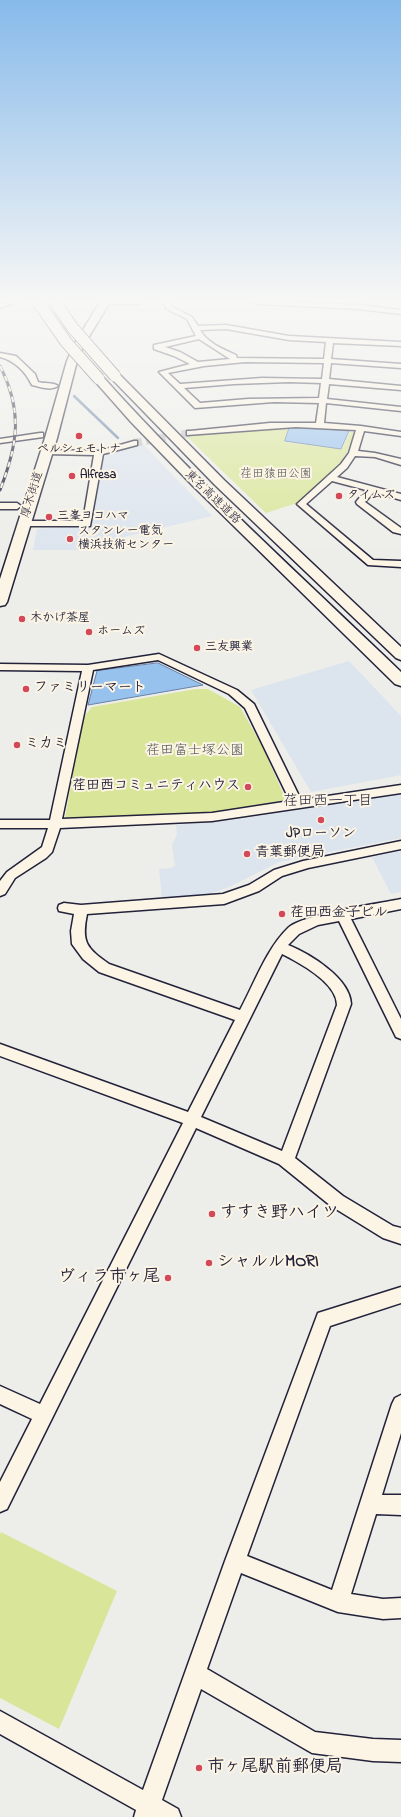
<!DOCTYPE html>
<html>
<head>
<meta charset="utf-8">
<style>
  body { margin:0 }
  canvas { display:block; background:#edede9 }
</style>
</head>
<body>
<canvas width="401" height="1817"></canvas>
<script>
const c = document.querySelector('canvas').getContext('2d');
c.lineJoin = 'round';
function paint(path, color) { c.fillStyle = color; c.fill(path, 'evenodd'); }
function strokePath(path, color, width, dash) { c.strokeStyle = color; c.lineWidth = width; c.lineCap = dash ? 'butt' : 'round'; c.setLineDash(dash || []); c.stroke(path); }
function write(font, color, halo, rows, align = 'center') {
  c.font = font + ' "Indie Flower","Klee One",sans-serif'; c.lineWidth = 4; c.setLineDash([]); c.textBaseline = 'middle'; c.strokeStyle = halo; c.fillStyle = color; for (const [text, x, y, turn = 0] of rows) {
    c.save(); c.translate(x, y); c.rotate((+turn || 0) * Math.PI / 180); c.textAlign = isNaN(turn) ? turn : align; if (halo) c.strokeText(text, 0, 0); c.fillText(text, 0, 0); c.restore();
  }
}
const built = new Path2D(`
  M 140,441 L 212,516 L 111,540 L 111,550 L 33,550 L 37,529 L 91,526 L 102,454 L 132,442 Z
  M 349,661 L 401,716 L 401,775 L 311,792 L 251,690 Z
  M 401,794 L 401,838 L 279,862 L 229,887 L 209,894 L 162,898 L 159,869 L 172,868 L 175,865 L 172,845 L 177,834 L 176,825 L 227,821 Z
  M 401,851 L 401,892 L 391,894 L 372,857 Z`);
const green = new Path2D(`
  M 289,426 L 284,442 L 342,449 L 350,432 L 355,432 L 348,450 L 339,465 L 327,478 L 297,503 L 266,513 L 185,435 Z
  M 196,689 L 208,689 L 240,707 L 262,746 L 286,800 L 214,813 L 65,818 L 83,718 L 92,707 Z
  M 1,1532 L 117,1591 L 59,1729 L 0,1698 L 0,1535 Z`);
const water = new Path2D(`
  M 290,426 L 349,431 L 341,449 L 285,441 Z
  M 158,663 L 203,685 L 88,705 L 97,671 Z`);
const stream = new Path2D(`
  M 74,396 L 118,438`);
const minorTunnel = new Path2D(`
  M 134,443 L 190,433`);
const minor = new Path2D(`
  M 8,302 L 17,302 L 0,308 L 0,304 Z
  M 99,302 L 143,302 L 140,304 L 102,304 Z
  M 163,302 L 169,302 L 172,307 L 192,317 L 198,326 L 226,325 L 289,336 L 401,342 L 401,346 L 333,343 L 331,359 L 401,364 L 401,368 L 331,363 L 329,379 L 401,386 L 401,390 L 329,384 L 327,399 L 401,407 L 401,411 L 326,403 L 324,423 L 361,426 L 401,432 L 401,436 L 364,431 L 358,451 L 375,453 L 401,459 L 401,465 L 375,457 L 355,456 L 347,468 L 337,477 L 401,494 L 401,500 L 374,492 L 365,502 L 401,528 L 401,534 L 393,532 L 357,504 L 356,502 L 366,490 L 332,481 L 306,504 L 373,560 L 401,561 L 401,567 L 368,565 L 297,504 L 341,464 L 349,453 L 356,430 L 296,427 L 187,435 L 187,431 L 190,431 L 270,423 L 316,423 L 319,403 L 274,402 L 195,408 L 159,372 L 190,364 L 174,356 L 154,349 L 154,345 L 196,336 L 187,319 L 167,309 ZM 226,329 L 289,340 L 326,342 L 324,359 L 237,358 L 236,355 C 223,349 207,343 200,330 ZM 199,339 L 230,359 L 198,362 L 180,352 L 165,347 ZM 245,362 L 324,363 L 322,379 L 262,378 L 180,384 L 168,373 L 204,366 ZM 289,382 L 321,383 L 319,398 L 248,399 L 200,403 L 184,388 L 234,384 Z
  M 254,302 L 291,302 L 359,305 L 401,310 L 401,314 L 359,309 L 257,304 Z
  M 0,353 L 16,356 L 35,374 L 38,382 C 44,384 53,382 58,386 C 51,391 40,387 32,385 C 25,371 15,361 0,357 Z
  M 40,433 L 43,433 L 43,437 L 0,443 L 0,439 Z
  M 134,441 L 137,441 L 137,445 L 103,454 L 90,526 L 21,526 L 19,524 L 24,521 L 83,521 L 94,455 L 46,454 L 42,452 L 43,450 L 99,451 Z
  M 0,503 L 17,503 L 21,506 L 17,509 L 0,509 Z
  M 159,654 L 237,690 L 254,704 L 301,800 L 401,785 L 401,793 L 212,821 L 60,828 L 52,852 L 46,858 L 15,878 L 5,894 L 0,896 L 0,881 L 7,872 L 42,847 L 48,828 L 0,828 L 0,820 L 50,820 L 82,671 L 0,670 L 0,664 L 88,665 ZM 158,660 L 229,694 L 245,708 L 290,801 L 212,813 L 62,819 L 93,670 Z
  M 401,841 L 401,849 L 308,868 L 282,876 L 259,891 L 224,904 L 87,914 C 81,943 87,948 109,964 L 240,1010 C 254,984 267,948 288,928 C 303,914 378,904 401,899 L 401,909 L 351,919 L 401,1019 L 401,1039 L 396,1037 L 339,921 L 318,925 L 299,934 L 288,945 C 310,954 350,978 351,1004 L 295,1158 L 343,1196 L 393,1226 L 401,1228 L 401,1244 L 383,1238 L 331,1206 L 279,1164 L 196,1128 L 7,1509 L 0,1512 L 0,1482 L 32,1419 L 0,1404 L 0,1386 L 40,1404 L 183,1123 L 0,1056 L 0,1044 L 188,1112 L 235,1020 L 99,972 L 83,959 L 72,944 L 71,931 L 74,914 L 59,911 L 58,908 L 59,905 L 64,903 L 81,905 L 223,894 L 249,885 L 274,870 L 303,861 ZM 282,954 C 300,963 337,983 337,1005 L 282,1151 L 201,1117 Z
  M 401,1287 L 401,1303 L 330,1326 L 247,1556 L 332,1590 L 392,1404 L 395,1398 L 401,1395 L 401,1433 L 382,1495 L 401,1495 L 401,1515 L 376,1514 L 351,1594 L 383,1599 L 401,1598 L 401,1618 L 383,1619 L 338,1612 L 241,1573 L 207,1669 L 315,1732 L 373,1739 L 401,1740 L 401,1762 L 373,1761 L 312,1753 L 201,1689 L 162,1800 L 178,1809 L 181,1817 L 134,1817 L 136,1810 L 0,1734 L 0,1711 L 143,1790 L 225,1561 L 318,1313 Z`);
const highway = new Path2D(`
  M 100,302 L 110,302 L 85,343 L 77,361 L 57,438 L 7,602 L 5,605 L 0,606 L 0,579 L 45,438 L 67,361 L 75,343 Z
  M 115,373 L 119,374 L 224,480 L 401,647 L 401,660 L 396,658 L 215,485 L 111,378 L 110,376 L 111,374 Z
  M 99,376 L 103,377 C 196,481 300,575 401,672 L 401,686 L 395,684 L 193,486 L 131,422 L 93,379 Z`);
const rail = new Path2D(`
  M 0,366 C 23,411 18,444 0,490`);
const highwayBridge = new Path2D(`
  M 38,302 L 66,342 L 99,379
  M 55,302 L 72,327 L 115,376`);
const markers = [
  [79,436,4,"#d1495b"],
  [72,476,4,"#d1495b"],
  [339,496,4,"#d1495b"],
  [49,517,4,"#d1495b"],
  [70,539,4,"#d1495b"],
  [22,619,4,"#d1495b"],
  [89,632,4,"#d1495b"],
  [197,648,4,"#d1495b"],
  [26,689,4,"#d1495b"],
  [17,745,4,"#d1495b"],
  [248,787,4,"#d1495b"],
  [321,820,4,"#d1495b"],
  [247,854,4,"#d1495b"],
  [282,914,4,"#d1495b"],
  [212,1214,4,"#d1495b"],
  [209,1263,4,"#d1495b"],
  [168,1278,4,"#d1495b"],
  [199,1768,4,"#d1495b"]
];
const farPoinames = [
  ["ペルシェモトナ",79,450,"center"],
  ["Alfresa",80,476],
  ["タイムズ",347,496],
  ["三峯ヨコハマ",57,517],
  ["スタンレー電気",78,532],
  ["横浜技術センター",78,546],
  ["木かげ茶屋",30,619],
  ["ホームズ",97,632],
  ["三友興業",205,648]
];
const farParknames = [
  ["荏田猿田公園",276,475]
];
const farStreetnames = [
  ["厚木街道",33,495,-73],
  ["東名高速道路",212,498,44]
];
const poiNames = [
  ["ファミリーマート",34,689],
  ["ミカミ",25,745],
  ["荏田西コミュニティハウス",240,787,"right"],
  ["JPローソン",321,835,"center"],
  ["青葉郵便局",255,854],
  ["荏田西金子ビル",290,914]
];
const parkNames = [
  ["荏田富士塚公園",195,752]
];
const neighbourhoodNames = [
  ["荏田西一丁目",328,803]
];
const nearPoinames = [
  ["すすき野ハイツ",220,1214],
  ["シャルルMORI",217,1263],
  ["ヴィラ市ヶ尾",160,1278,"right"],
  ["市ヶ尾駅前郵便局",207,1768]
];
paint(built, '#dce4ee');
paint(green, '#d9e699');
paint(water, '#97c2ee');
strokePath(water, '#6882a6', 1);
strokePath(stream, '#6882a6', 2.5);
strokePath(minorTunnel, '#c4c4c6', 8, [8, 4]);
strokePath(minor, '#22223b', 3);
strokePath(highway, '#22223b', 3);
paint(minor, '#fcf5e5');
paint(highway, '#fcf5e5');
strokePath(rail, '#22223b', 3);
strokePath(rail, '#fcf5e5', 2, [5.5]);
strokePath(highwayBridge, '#22223b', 13, []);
strokePath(highwayBridge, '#fcf5e5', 11);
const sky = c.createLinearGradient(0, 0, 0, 556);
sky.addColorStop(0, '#87baea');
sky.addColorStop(0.54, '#f7f7f5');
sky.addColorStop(1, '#f7f7f500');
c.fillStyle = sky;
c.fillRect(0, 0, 401, 556);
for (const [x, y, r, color] of markers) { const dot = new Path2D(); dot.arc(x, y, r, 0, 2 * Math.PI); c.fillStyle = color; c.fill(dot); strokePath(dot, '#fcf5e5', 1.5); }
write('bold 12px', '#22223b', '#fcf5e5', farPoinames, 'left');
write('12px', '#505352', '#fcf5e5', farParknames);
write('12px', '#22223b', '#fcf5e5', farStreetnames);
write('bold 14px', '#22223b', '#fcf5e5', poiNames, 'left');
write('14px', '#505352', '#fcf5e5', parkNames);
write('15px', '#22223b', '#fcf5e5', neighbourhoodNames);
write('bold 17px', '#22223b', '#fcf5e5', nearPoinames, 'left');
</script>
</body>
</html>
